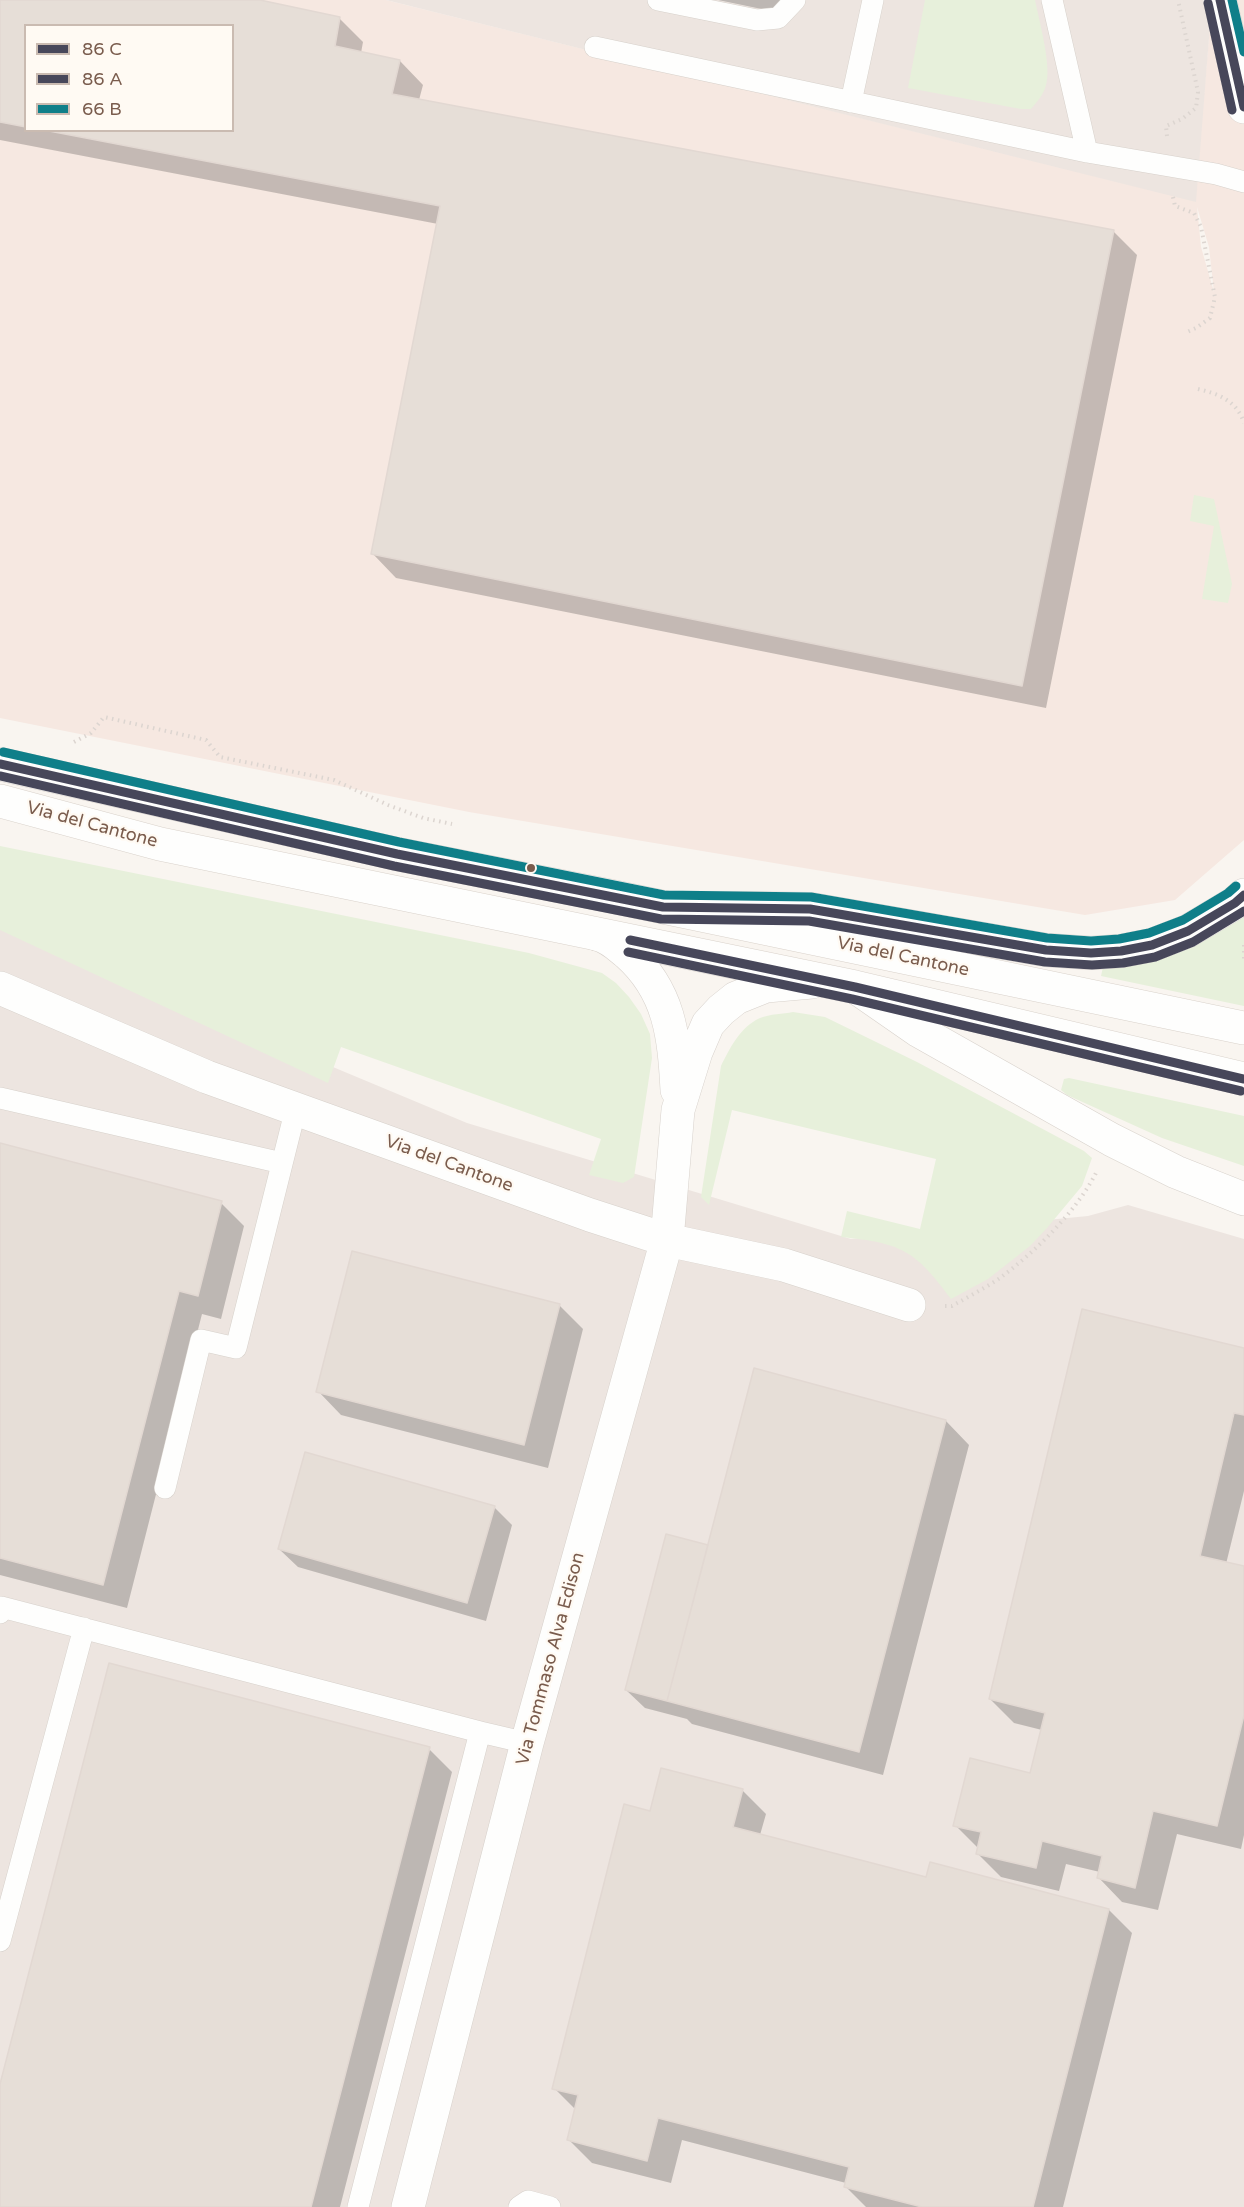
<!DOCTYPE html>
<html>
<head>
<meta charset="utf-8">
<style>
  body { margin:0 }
  #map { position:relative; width:1244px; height:2207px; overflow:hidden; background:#f9f5f0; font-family:"Varela Round",sans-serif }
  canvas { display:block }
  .legend { position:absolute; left:24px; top:24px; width:210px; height:108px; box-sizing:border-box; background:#fffaf3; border:2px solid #cabbb1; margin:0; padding:8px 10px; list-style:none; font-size:18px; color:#7a5c4d }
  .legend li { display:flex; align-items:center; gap:12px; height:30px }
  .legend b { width:30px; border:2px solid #cabbb1 }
</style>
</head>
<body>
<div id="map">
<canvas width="1244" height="2207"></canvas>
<ul class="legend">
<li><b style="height:8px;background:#47475a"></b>86 C</li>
<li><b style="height:8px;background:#47475a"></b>86 A</li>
<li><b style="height:8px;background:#0f7f89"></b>66 B</li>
</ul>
</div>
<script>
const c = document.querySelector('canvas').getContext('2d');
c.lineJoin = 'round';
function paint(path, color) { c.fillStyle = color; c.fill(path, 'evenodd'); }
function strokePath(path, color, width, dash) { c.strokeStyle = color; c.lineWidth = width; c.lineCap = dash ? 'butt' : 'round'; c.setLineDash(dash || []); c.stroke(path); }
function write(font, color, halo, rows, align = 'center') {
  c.font = font + ' "Varela Round",sans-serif'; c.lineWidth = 4.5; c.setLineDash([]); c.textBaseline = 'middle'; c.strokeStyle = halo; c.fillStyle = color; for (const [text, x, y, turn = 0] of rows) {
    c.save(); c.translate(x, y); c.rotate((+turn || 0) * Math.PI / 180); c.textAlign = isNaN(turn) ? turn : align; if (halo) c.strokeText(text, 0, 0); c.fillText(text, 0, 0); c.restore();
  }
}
const commercial = new Path2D(`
  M 0,0 L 386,0 L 1195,201 L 1212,0 L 1244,0 L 1244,840 L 1175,900 L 1085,915 L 469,812 L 0,718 ZM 26,26 L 232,26 L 232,130 L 26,130 ZM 1197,207 L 1209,247 L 1214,292 L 1201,247 Z`);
const industrial = new Path2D(`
  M 386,0 L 1212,0 L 1196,202 Z
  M 0,928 L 467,1123 L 851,1239 L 1088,1216 L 1128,1205 L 1244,1239 L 1244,2207 L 0,2207 Z`);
const green = new Path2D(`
  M 925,0 L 1035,0 C 1039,20 1052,67 1046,85 C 1044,94 1037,102 1031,109 L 1021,109 L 908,88 Z
  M 1194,495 L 1214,499 L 1232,584 L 1228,603 L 1202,599 L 1214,526 L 1190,521 Z
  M 0,846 L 529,953 L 602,973 L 616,983 L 629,997 L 641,1014 L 650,1034 L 652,1058 L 634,1177 L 623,1183 L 589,1175 L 601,1139 L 341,1047 L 328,1083 L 0,930 Z
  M 1244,915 L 1244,1006 L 1101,976 L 1103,967 C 1156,970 1200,941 1244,915 Z
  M 793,1012 L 825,1017 L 917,1062 L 1084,1151 L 1092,1158 L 1082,1186 L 1047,1228 L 1030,1246 L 988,1279 L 951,1299 C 915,1250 901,1243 841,1237 L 847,1211 L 920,1229 L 936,1159 L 732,1110 L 709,1205 L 701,1197 L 721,1066 C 730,1048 740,1027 760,1018 C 770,1014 783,1014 793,1012 Z
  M 1069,1078 L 1244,1116 L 1244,1166 L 1162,1138 L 1067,1095 L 1061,1090 L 1064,1079 Z`);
const shadow = new Path2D(`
  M 0,0 L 253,0 L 339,18 L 363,42 L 361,53 L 400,61 L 423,85 L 419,100 L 1113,231 L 1137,255 L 1046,708 L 396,578 L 373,554 L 438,224 L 0,140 ZM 26,26 L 232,26 L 232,130 L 26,130 Z
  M 718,0 L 784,0 L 781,13 Z
  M 0,1145 L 221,1203 L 244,1226 L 221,1319 L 202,1314 L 127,1608 L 0,1575 Z
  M 559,1305 L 583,1329 L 548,1468 L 341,1415 L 318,1391 Z
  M 1244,1349 L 1244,1491 L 1226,1564 L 1244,1568 L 1244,1835 L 1241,1849 L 1177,1834 L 1158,1910 L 1122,1902 L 1099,1878 L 1100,1872 L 1066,1864 L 1059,1891 L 1001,1877 L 977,1853 L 978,1848 L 955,1825 L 1031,1775 L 1042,1730 L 1014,1723 L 990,1699 Z
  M 946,1421 L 969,1445 L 883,1775 L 692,1724 L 687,1719 L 645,1708 L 626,1690 L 709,1547 Z
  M 494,1507 L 512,1525 L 486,1621 L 298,1567 L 279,1549 Z
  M 429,1749 L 452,1772 L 340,2207 L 0,2207 L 0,2090 Z
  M 742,1790 L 766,1814 L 760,1835 L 927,1878 L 1109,1910 L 1132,1933 L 1063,2207 L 866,2207 L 845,2186 L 846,2183 L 682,2140 L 671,2183 L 592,2163 L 569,2140 L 576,2110 L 554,2088 L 651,1813 Z`);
const building = new Path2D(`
  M 0,0 L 260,0 L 340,17 L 335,46 L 400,60 L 392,94 L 1114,230 L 1022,686 L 371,554 L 440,206 L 44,130 L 232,130 L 232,26 L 26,26 L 26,127 L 0,122 Z
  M 0,1143 L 222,1201 L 198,1296 L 179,1291 L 103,1585 L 0,1558 Z
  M 352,1251 L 560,1304 L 524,1445 L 316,1392 Z
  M 1082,1309 L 1244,1348 L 1244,1415 L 1234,1413 L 1200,1556 L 1244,1566 L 1244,1715 L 1217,1826 L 1153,1811 L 1135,1888 L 1097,1878 L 1102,1856 L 1042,1841 L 1036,1868 L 976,1854 L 981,1832 L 953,1826 L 970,1758 L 1030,1773 L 1045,1713 L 989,1699 Z
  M 754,1368 L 946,1420 L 859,1752 L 667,1701 Z
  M 305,1452 L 495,1506 L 467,1603 L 278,1549 Z
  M 666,1534 L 708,1545 L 667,1701 L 625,1690 Z
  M 109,1663 L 430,1747 L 311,2207 L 0,2207 L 0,2084 Z
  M 661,1768 L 743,1789 L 733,1827 L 926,1877 L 930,1862 L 1109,1909 L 1033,2207 L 922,2207 L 844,2187 L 849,2167 L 658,2118 L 647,2161 L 567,2140 L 578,2095 L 552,2089 L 624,1804 L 650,1811 Z`);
const path = new Path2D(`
  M 1167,136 L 1166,126 L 1182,119 L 1196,108 L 1198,92 L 1178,0
  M 1173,197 L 1175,206 L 1194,213 L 1201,227 L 1215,297 L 1210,318 L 1196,328 L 1187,332
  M 1198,389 C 1219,394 1237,401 1244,423
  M 74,742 L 91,733 L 104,717 L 206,740 L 220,757 L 334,780 L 388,805 L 423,818 L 452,824
  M 1244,945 L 1244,959
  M 945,1306 L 952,1306 C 968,1297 985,1288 1000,1278 C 1035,1252 1076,1212 1096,1173`);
const lane = new Path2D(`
  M 658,0 L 757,20 L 778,18 L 795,0
  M 1052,0 L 1087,152 L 1216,174 L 1244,182
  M 595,47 L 1087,152
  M 851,102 L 873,0
  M 0,1098 L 282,1163
  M 165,1488 L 201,1340 L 236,1348 L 296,1108
  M 0,1613 L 1,1607 L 480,1732
  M 0,1941 L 84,1628
  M 358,2207 L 480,1732 L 527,1743
  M 519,2207 L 528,2201 L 550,2207`);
const street = new Path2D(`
  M 706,908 L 810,909 L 1046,950 L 1091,953 L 1121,951 L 1152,945 L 1188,931 L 1235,903 L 1244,895
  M 596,934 C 609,937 617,945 627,953 C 670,991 674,1036 677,1090
  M 0,988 L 207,1077 L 590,1215 L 667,1240 L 784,1265 L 909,1305
  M 857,988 L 919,1031 L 1112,1140 L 1176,1172 L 1244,1199
  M 408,2207 L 527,1743 L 667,1240 L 678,1110 L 696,1052 L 708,1024 L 721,1010 L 736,998 L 766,986 L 812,982`);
const secondary = new Path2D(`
  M 1220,0 L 1244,107
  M 0,764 L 397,854 L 610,896 L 1244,1028
  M 0,801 L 160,844 L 855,987 L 1244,1079`);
const bus1 = new Path2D(`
  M 1220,0 L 1244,107
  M 0,764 L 397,854 L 663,907 L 810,909 L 1046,950 L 1091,953 L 1121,951 L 1152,945 L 1188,931 L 1235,903 L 1244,895
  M 630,940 L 855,987 L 1244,1079`);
const bus2 = new Path2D(`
  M 1208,3 L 1232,110
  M 0,776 L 394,866 L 661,919 L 809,921 L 1045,962 L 1092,965 L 1123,963 L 1155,957 L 1193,942 L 1244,911
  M 628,952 L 852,999 L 1241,1091`);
const bus3 = new Path2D(`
  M 1232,0 L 1244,52
  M 3,752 L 399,842 L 664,895 L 811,897 L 1047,938 L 1091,941 L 1119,939 L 1149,933 L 1183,920 L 1228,893 L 1236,886`);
const markers = [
  [531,868,5,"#7a5c4d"]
];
const streetNames = [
  ["Via del Cantone",92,825,15],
  ["Via del Cantone",903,957,12],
  ["Via del Cantone",449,1164,20],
  ["Via Tommaso Alva Edison",551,1659,-75]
];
paint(commercial, '#f6e8e1');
paint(industrial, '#ede5e0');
paint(green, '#e7f0db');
paint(shadow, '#0003');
paint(building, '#e6ded7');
strokePath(building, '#e2d8d2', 1.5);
strokePath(lane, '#d7d1cb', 22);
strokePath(street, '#d7d1cb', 34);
strokePath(secondary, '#d9d2cb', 34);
strokePath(path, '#dcd5d0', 4, [1.5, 4.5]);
strokePath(lane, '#fefefd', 21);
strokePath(street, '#fefefd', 33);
strokePath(secondary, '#fefefd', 33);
strokePath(bus1, '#47475a', 9);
strokePath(bus2, '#47475a', 9);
strokePath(bus3, '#0f7f89', 9);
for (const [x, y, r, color] of markers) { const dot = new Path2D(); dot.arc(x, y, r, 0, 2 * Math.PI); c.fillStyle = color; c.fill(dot); strokePath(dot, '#fffaf3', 2); }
write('18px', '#7a5c4d', '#fffaf3', streetNames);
</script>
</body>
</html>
